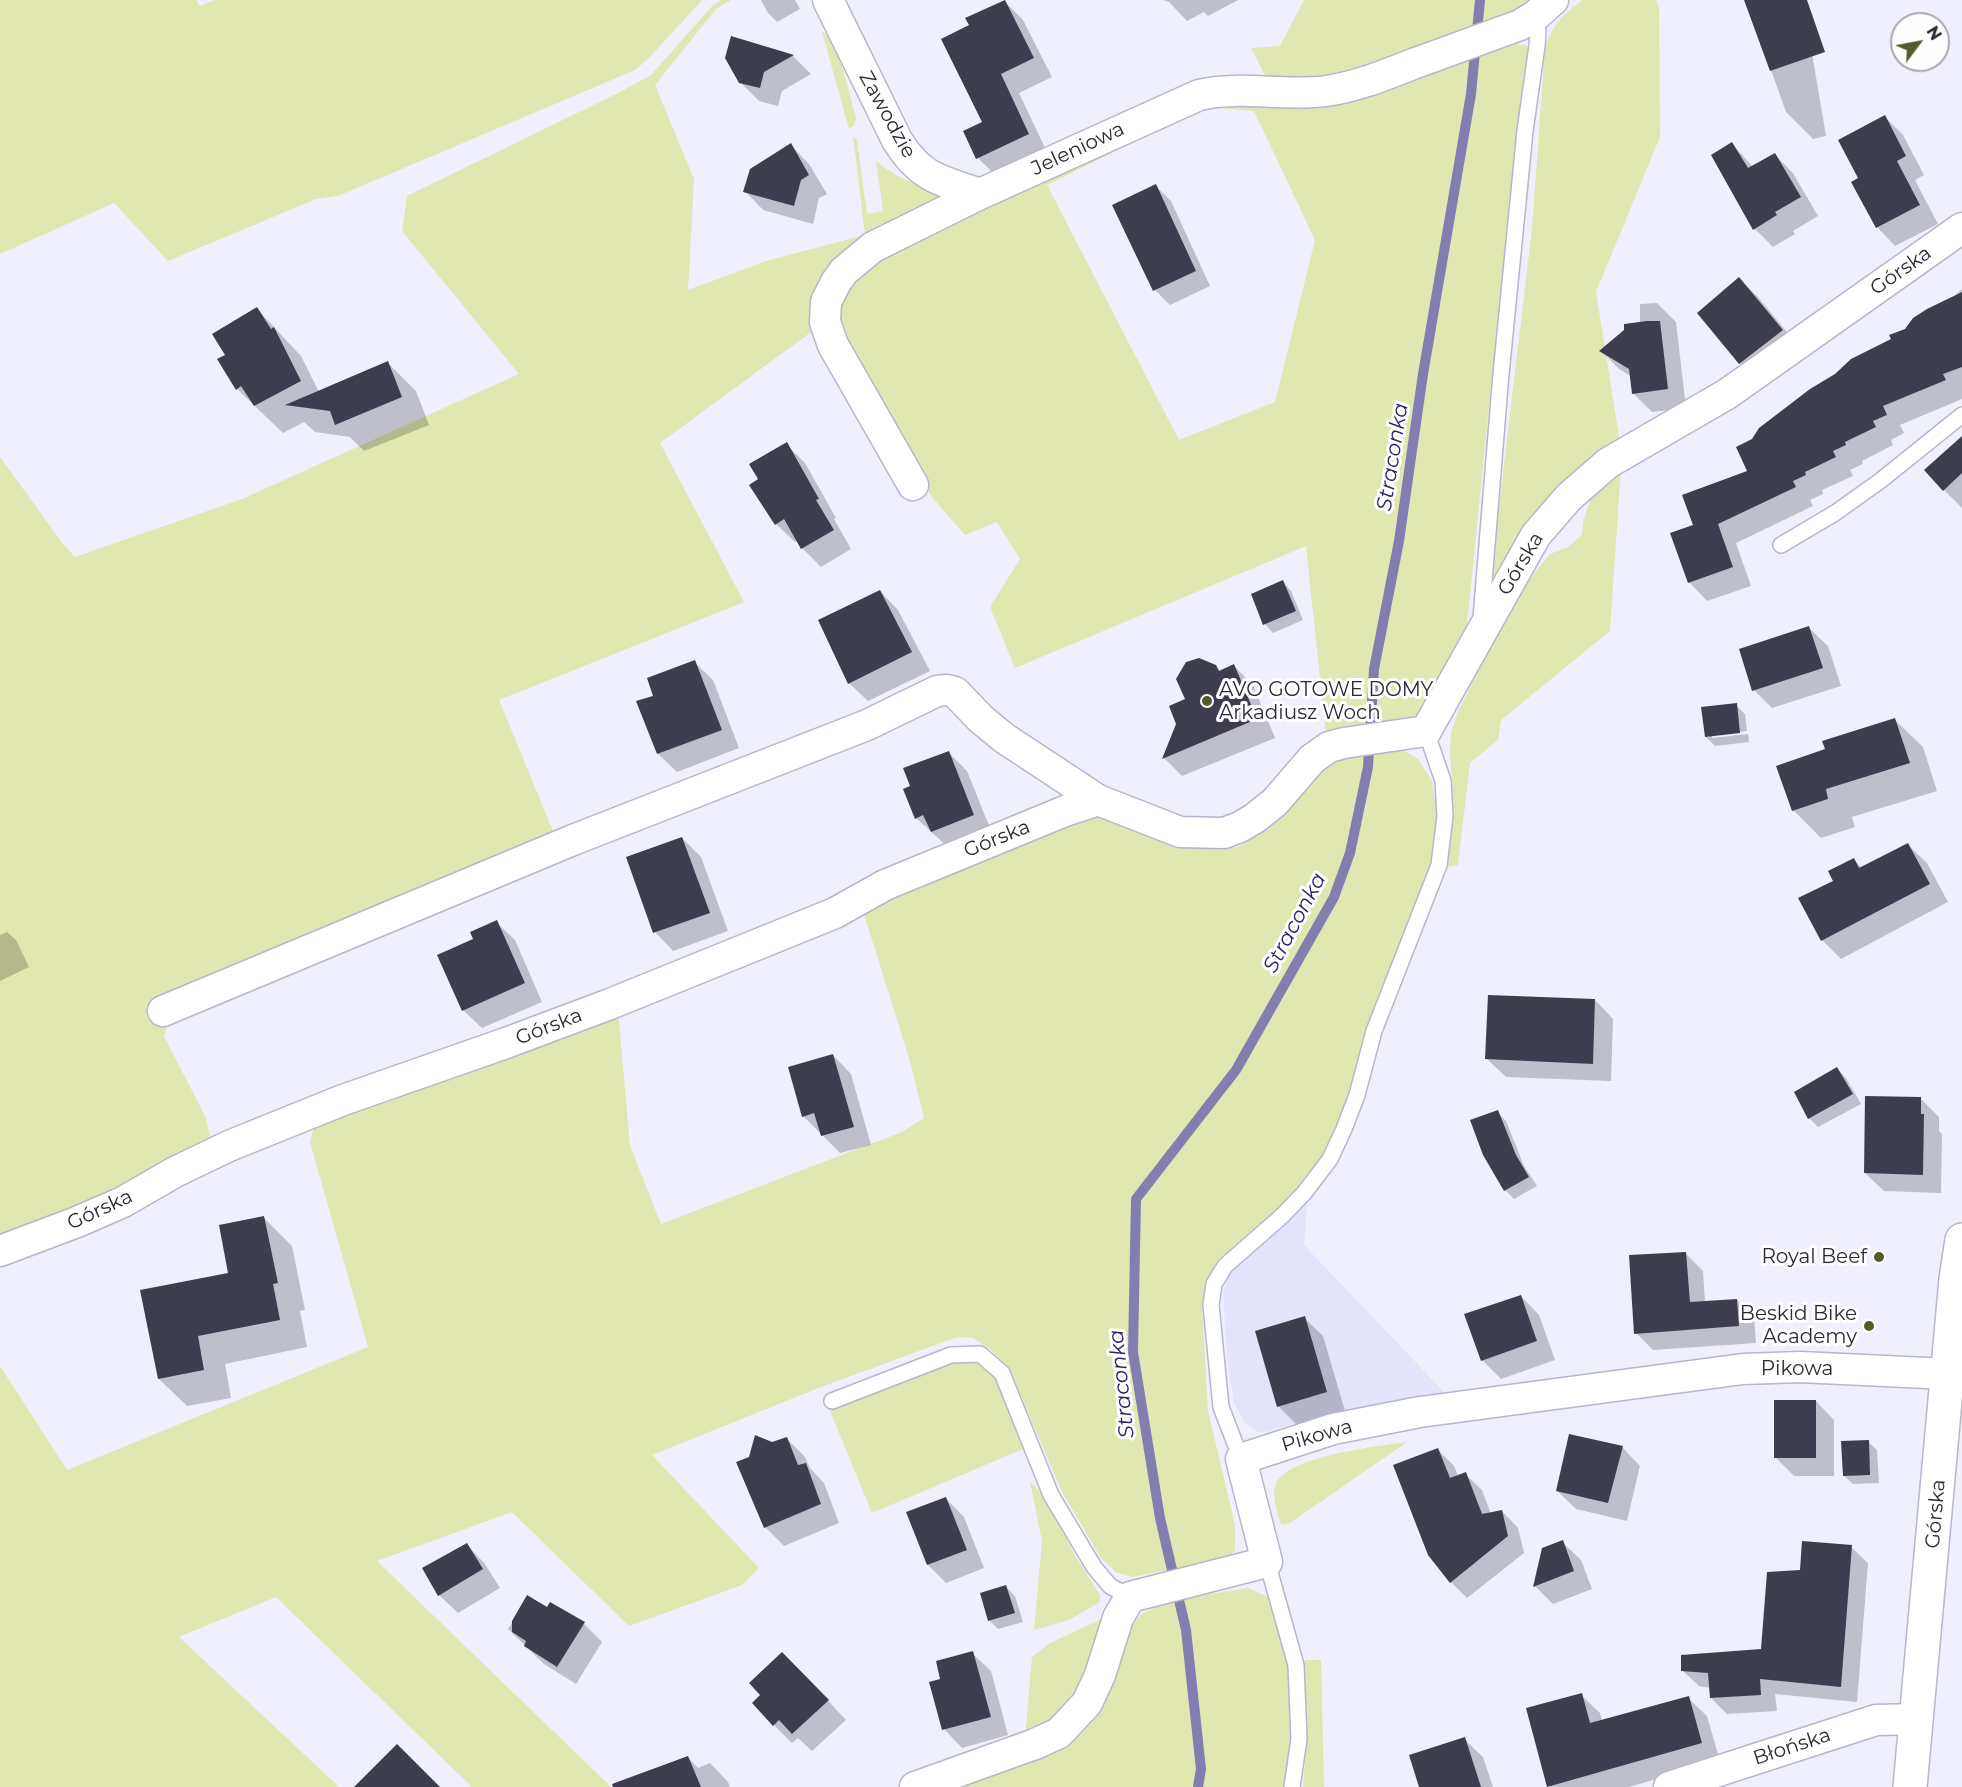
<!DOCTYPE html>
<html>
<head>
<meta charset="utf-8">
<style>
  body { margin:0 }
  #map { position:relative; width:1962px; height:1787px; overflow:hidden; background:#efeffe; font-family:Montserrat,sans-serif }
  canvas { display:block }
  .north { position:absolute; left:1890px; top:12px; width:60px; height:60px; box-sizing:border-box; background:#fefefe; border:2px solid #a9a9ad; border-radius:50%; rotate:58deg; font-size:16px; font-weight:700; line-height:24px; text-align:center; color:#2a2a33 }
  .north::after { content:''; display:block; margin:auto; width:21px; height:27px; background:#555a28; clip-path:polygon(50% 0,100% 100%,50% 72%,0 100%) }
</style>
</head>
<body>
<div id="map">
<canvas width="1962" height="1787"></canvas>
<div class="north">N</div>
</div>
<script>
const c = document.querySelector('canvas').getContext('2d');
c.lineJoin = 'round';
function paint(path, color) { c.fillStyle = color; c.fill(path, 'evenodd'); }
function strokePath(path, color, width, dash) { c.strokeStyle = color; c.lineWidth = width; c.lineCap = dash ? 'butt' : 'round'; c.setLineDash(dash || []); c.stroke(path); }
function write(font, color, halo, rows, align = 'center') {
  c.font = font + ' Montserrat,sans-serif'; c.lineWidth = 6; c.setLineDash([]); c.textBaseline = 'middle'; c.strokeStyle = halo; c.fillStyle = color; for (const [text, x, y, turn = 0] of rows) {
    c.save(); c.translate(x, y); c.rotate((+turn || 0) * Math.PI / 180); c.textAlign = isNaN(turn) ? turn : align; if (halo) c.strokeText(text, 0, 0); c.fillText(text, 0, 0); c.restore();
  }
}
const built = new Path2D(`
  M 1307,1200 L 1304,1245 L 1446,1394 L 1329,1414 L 1260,1433 L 1244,1422 L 1234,1403 L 1227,1356 L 1223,1291 L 1231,1271 L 1285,1224 Z`);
const green = new Path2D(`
  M 0,0 L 196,0 L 200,6 L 215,0 L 702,0 L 649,58 L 635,70 L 338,196 L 316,199 L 168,261 L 114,203 L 0,254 Z
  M 721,0 L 731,0 L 716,9 L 655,85 L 694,179 L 688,290 L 766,261 L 865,235 L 853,136 L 857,140 L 867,214 L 883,211 L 876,161 C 887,170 899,178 913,183 C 929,190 932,187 946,200 L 897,226 L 814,330 L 660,443 L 744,602 L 499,700 L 555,836 L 155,1005 L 149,1018 L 167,1027 L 164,1036 L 206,1118 L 212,1147 L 0,1243 L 0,457 L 63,544 L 75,557 L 242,499 L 519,374 L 402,231 L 407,196 L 620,92 L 651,75 L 713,5 Z
  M 1304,0 L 1540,0 L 1425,42 L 1423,51 L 1369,73 L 1269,83 L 1251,48 L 1280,46 Z
  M 1582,0 L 1656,0 L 1659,7 L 1660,137 L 1596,292 L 1620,443 L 1496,582 L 1490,582 L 1532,229 L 1545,48 C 1553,23 1562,16 1582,0 Z
  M 822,32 L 832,37 L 837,47 L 856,118 L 854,125 L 849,129 Z
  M 1517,44 L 1528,46 L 1517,131 L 1467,624 L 1451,662 L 1419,715 L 1404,723 L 1387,729 L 1326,734 L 1306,546 L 1015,668 L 990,607 L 1020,559 L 997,522 L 965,535 L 931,496 L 846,349 L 836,319 L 847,279 L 862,265 L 881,253 L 1128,134 L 1134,135 L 1136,141 L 1047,185 L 1179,440 L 1275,402 L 1315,240 L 1254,111 L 1207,107 L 1163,128 L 1161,124 L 1179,112 L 1208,101 L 1228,100 L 1319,101 L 1349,96 L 1386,84 L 1430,75 Z
  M 1621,467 L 1610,631 L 1501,720 L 1498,740 L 1470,763 L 1458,865 L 1446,867 L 1454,811 L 1450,752 L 1451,732 L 1458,712 L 1514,597 L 1550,554 L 1568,547 L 1582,535 L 1584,518 L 1593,491 Z
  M 1398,747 L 1418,759 L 1432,781 L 1437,815 L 1432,863 L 1349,1095 L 1338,1125 L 1324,1152 L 1300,1187 L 1277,1210 L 1218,1260 L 1205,1284 L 1202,1306 L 1208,1411 L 1235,1525 L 1235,1551 L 1222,1560 L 1132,1577 L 1116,1572 L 1101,1558 L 1062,1492 L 1010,1370 L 991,1350 L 973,1338 L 957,1337 L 821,1387 L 652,1455 L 759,1568 L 742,1585 L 629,1626 L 512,1512 L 377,1561 L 611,1787 L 472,1787 L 276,1597 L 179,1637 L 339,1787 L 0,1787 L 0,1366 L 67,1470 L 368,1347 L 310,1142 L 316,1118 L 618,1010 L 630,1146 L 661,1224 L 902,1132 L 924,1118 L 910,1061 L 863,911 L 1002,846 L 1100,815 L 1219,850 L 1238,847 L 1269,829 L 1320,769 L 1340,754 Z
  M 971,1358 L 990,1368 L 998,1383 L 1023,1449 L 872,1513 L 830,1411 L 949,1362 Z
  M 1407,1442 L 1290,1523 L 1281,1525 C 1278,1513 1271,1496 1276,1484 C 1287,1456 1379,1446 1407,1442 Z
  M 1030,1482 L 1047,1498 L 1074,1554 L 1100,1595 L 1100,1602 L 1069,1620 L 1034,1630 L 1042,1541 Z
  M 1248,1588 L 1268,1597 L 1288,1664 L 1291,1737 L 1284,1787 L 936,1787 L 1036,1751 L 1127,1631 L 1142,1614 L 1167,1601 Z
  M 1106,1617 L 1092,1667 L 1066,1717 L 1025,1739 L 1032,1657 L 1050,1643 Z
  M 1305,1660 L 1321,1660 L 1324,1787 L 1303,1787 L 1307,1734 Z`);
const shadow = new Path2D(`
  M 761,0 L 795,0 L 800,9 L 777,22 L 768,13 Z
  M 1163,0 L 1238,0 L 1208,16 L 1204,12 L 1187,21 L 1169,2 Z
  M 1746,0 L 1803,0 L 1826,136 L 1813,139 L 1786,112 Z
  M 1004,1 L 1023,20 L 1052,77 L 1019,93 L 1047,152 L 996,176 L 978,158 L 984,123 L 971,26 Z
  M 732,38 L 793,56 L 811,74 L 782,91 L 778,106 L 759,101 L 740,82 Z
  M 1885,117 L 1903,135 L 1924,175 L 1915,180 L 1938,224 L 1895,246 L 1877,227 L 1860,179 Z
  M 1732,144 L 1753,167 L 1775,155 L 1793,173 L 1818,216 L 1793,231 L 1795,234 L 1773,247 L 1755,229 Z
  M 791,145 L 809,164 L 827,194 L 819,198 L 813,224 L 763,210 L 745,191 Z
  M 1156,186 L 1171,201 L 1210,286 L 1170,305 L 1155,290 Z
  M 1739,279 L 1758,297 L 1801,349 L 1759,382 L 1740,363 L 1699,314 Z
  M 1962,289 L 1962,399 L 1900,425 L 1904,433 L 1891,440 L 1893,445 L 1862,461 L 1863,464 L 1850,470 L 1853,476 L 1822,490 L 1823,494 L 1810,500 L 1813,506 L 1736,543 L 1751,586 L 1707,601 L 1689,582 L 1695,526 L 1750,472 L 1753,440 L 1950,300 Z
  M 1657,303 L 1676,322 L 1686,408 L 1652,412 L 1633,393 L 1631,376 L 1619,369 L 1601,351 L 1640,323 L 1640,304 Z
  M 257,309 L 301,356 L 319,392 L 388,363 L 416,391 L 429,425 L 364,451 L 350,437 L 315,432 L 304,422 L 283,433 L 237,389 L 227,355 Z
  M 786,444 L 805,463 L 836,518 L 834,519 L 851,549 L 821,567 L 802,548 L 798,540 L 795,542 L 776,524 L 760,480 Z
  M 1962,448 L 1962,508 L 1944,490 Z
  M 1283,582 L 1291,591 L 1303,620 L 1273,633 L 1265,624 Z
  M 880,591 L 898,610 L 930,671 L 868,701 L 849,683 Z
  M 1809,628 L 1828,646 L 1841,686 L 1772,708 L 1754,690 Z
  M 694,662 L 713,680 L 739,748 L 677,772 L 658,754 L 638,702 L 655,697 Z
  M 1215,666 L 1221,672 L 1234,666 L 1253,685 L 1275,738 L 1182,776 L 1164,758 L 1187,700 Z
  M 1736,705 L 1745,714 L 1747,731 L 1712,735 L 1712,738 L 1748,734 L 1749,742 L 1715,746 L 1706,737 Z
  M 1895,720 L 1923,747 L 1937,791 L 1852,817 L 1855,827 L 1821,838 L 1793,810 L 1827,750 Z
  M 949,753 L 967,771 L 992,833 L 951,850 L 916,818 Z
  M 682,838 L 701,857 L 728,931 L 673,951 L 655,932 Z
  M 1908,845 L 1927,863 L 1948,902 L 1841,959 L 1822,940 L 1800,899 L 1835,881 L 1854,860 L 1862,868 Z
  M 496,922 L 515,940 L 542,1002 L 482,1028 L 463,1010 L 475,940 Z
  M 7,932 L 16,940 L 29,967 L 0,981 L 0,935 Z
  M 1595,1000 L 1613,1019 L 1611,1081 L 1506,1077 L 1487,1059 Z
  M 833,1055 L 851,1074 L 871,1145 L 840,1153 L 803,1116 Z
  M 1837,1069 L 1846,1078 L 1861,1104 L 1818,1127 L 1809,1118 Z
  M 1921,1099 L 1939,1117 L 1939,1131 L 1942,1134 L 1941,1193 L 1884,1191 L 1865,1173 Z
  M 1497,1112 L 1506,1121 L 1524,1166 L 1537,1186 L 1514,1199 L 1505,1190 Z
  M 264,1218 L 292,1246 L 305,1310 L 300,1311 L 307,1347 L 225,1364 L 231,1398 L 187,1406 L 159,1379 L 230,1274 Z
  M 1686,1254 L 1703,1271 L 1705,1302 L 1737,1300 L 1754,1318 L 1756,1343 L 1653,1350 L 1636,1333 Z
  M 1521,1296 L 1539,1315 L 1555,1360 L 1501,1379 L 1482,1360 Z
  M 1304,1318 L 1323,1336 L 1345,1411 L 1297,1425 L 1278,1406 Z
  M 1816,1401 L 1834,1420 L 1834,1476 L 1794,1476 L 1776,1458 Z
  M 786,1438 L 805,1457 L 810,1468 L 824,1483 L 839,1523 L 784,1546 L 765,1527 L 750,1459 L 772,1444 Z
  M 1868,1442 L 1877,1450 L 1879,1483 L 1853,1484 L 1844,1476 Z
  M 1622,1447 L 1640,1466 L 1627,1521 L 1576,1509 L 1557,1491 Z
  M 1437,1449 L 1454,1466 L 1458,1476 L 1465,1474 L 1482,1490 L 1491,1514 L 1502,1511 L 1518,1528 L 1524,1553 L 1467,1598 L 1451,1582 Z
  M 946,1499 L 964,1517 L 984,1568 L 946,1583 L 928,1565 Z
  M 1562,1542 L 1581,1560 L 1592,1589 L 1553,1604 L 1535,1586 Z
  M 467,1545 L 485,1564 L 500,1588 L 458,1613 L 439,1595 Z
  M 1851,1547 L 1868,1563 L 1857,1702 L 1775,1694 L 1777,1711 L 1727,1714 L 1711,1698 L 1710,1688 L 1699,1686 L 1682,1670 L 1763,1651 L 1801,1571 Z
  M 1006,1587 L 1015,1596 L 1023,1622 L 998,1629 L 989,1620 Z
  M 528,1597 L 547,1609 L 551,1604 L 584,1624 L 602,1642 L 576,1684 L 544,1664 L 508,1629 Z
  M 972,1653 L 991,1671 L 1008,1735 L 962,1748 L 944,1729 Z
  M 801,1672 L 846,1720 L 812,1751 L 798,1738 L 792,1743 L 774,1725 Z
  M 1581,1695 L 1600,1713 L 1602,1721 L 1688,1698 L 1707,1716 L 1720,1761 L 1629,1787 L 1550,1787 Z
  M 1464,1739 L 1483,1757 L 1493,1787 L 1421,1787 Z
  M 688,1757 L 698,1768 L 710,1763 L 728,1782 L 730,1787 L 658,1787 Z`);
const stream = new Path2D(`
  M 1198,1787 L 1201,1769 L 1186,1630 L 1160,1518 L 1133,1352 L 1136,1199 L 1236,1070 L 1334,897 L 1350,853 L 1368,767 L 1374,669 L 1399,541 L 1423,374 L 1471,94 L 1480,0`);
const building = new Path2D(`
  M 1005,0 L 1034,58 L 1001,74 L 1029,134 L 976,159 L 963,131 L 982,122 L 941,39 L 969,25 L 965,18 Z
  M 1744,0 L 1807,0 L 1825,52 L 1770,71 Z
  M 731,36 L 794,55 L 764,72 L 760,88 L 739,83 L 725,58 Z
  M 1885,115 L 1906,156 L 1897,161 L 1920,205 L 1876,228 L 1851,182 L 1858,178 L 1838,140 Z
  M 1732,142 L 1748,168 L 1775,153 L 1801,197 L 1775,212 L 1777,215 L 1753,230 L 1711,155 Z
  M 791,143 L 809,175 L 801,180 L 794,206 L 743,192 L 750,169 Z
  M 1156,184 L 1196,271 L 1153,291 L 1112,205 Z
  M 1739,277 L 1783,330 L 1739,364 L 1697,313 Z
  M 1962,292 L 1962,367 L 1943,374 L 1946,380 L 1883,406 L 1887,415 L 1873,421 L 1876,427 L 1845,442 L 1846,445 L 1833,451 L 1836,457 L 1805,472 L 1806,475 L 1793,481 L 1796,487 L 1718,524 L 1733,567 L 1688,583 L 1670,533 L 1693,525 L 1682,495 L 1747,471 L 1736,447 L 1752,439 L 1759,428 L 1810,389 L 1835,374 L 1851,359 L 1891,339 L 1889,335 L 1905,329 L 1913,318 L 1927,309 Z
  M 257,307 L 271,329 L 274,327 L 301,381 L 254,406 L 241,386 L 236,390 L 217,359 L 225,355 L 212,334 Z
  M 1647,321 L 1660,321 L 1668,389 L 1632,394 L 1629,369 L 1599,351 L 1624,330 L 1624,324 Z
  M 388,361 L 402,397 L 335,425 L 330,411 L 285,405 Z
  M 1962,436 L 1962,473 L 1943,491 L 1924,470 Z
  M 787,442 L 819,499 L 816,500 L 834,530 L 801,549 L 784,519 L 775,525 L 749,485 L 758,479 L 749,464 Z
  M 1283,580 L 1296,611 L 1263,625 L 1251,594 Z
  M 880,590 L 912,652 L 848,684 L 818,620 Z
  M 1809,626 L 1823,668 L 1752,691 L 1739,649 Z
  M 1199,658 L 1216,665 L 1219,671 L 1234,664 L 1257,719 L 1162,759 L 1176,724 L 1169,706 L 1185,699 L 1176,679 L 1186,662 Z
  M 695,660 L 722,730 L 657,754 L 636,701 L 653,696 L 647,678 Z
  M 1737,703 L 1740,733 L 1705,737 L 1701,707 Z
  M 1895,718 L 1910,763 L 1826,789 L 1828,799 L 1792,811 L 1776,766 L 1825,749 L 1822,741 Z
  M 949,751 L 974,815 L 931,832 L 923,815 L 915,819 L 903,789 L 910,786 L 903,768 Z
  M 682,837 L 710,913 L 653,933 L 626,857 Z
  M 1908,843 L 1930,884 L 1821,941 L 1798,898 L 1833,881 L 1828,871 L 1854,858 L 1859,868 Z
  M 497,920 L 525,983 L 462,1011 L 437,955 L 473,939 L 470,932 Z
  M 1488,995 L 1595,999 L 1593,1064 L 1485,1059 Z
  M 833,1054 L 854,1127 L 821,1136 L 814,1113 L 802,1117 L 788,1067 Z
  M 1837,1067 L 1853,1094 L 1808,1119 L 1794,1092 Z
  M 1865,1096 L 1921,1097 L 1921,1114 L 1924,1114 L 1923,1175 L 1864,1173 Z
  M 1498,1110 L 1516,1155 L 1529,1177 L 1504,1191 L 1483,1155 L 1470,1120 Z
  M 264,1216 L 278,1283 L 273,1284 L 280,1320 L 198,1336 L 204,1370 L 158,1379 L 140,1290 L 228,1273 L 219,1225 Z
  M 1686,1252 L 1690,1302 L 1737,1299 L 1739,1326 L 1634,1334 L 1629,1255 Z
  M 1521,1295 L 1537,1341 L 1481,1361 L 1464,1314 Z
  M 1305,1316 L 1327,1392 L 1277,1407 L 1255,1331 Z
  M 1774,1400 L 1816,1400 L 1816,1458 L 1774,1458 Z
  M 1569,1434 L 1623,1446 L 1608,1503 L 1556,1491 Z
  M 755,1435 L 772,1442 L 787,1437 L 798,1465 L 806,1463 L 821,1504 L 764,1528 L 736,1462 L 749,1457 Z
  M 1869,1440 L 1870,1475 L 1843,1476 L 1841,1441 Z
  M 1438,1448 L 1450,1478 L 1466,1472 L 1482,1514 L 1502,1510 L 1508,1536 L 1450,1583 L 1428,1555 L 1393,1465 Z
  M 946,1497 L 967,1550 L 927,1565 L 906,1512 Z
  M 1563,1540 L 1574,1571 L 1533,1587 L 1542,1548 Z
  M 1802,1541 L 1852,1545 L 1841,1687 L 1760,1679 L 1761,1695 L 1710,1698 L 1708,1673 L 1681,1671 L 1681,1655 L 1761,1649 L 1767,1572 L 1800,1570 Z
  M 467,1543 L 483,1569 L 438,1596 L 422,1568 Z
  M 1006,1585 L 1015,1613 L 988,1621 L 980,1593 Z
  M 527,1595 L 547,1607 L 550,1602 L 585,1622 L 557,1667 L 524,1646 L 526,1641 L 512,1632 L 512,1621 Z
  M 973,1651 L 991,1717 L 942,1730 L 929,1682 L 940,1679 L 936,1661 Z
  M 782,1652 L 829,1700 L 792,1734 L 779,1720 L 773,1726 L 752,1703 L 760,1695 L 749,1683 Z
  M 1582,1693 L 1590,1723 L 1689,1696 L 1702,1743 L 1547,1787 L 1526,1708 Z
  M 1465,1737 L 1481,1787 L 1419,1787 L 1409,1755 Z
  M 397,1744 L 440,1787 L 354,1787 Z
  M 688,1756 L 701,1787 L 613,1787 L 612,1784 Z`);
const service = new Path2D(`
  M 1781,545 L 1835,513 L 1880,481 L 1962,415
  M 1481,618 L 1501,374 L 1525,131 L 1537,46 L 1538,31 L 1535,16
  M 832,1401 L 951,1355 L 980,1354 L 1002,1373 L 1051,1495 L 1094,1567 L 1110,1586 L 1130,1597
  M 1241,1459 L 1221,1407 L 1211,1305 L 1214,1284 L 1225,1266 L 1282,1216 L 1305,1192 L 1330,1159 L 1344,1129 L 1357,1095 L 1374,1031 L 1439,865 L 1445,816 L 1443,781 L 1426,731
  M 1267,1562 L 1296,1665 L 1299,1739 L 1292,1787`);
const minor = new Path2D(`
  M 828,0 L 897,140 C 920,178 940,180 980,194
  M 913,485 L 833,345 L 825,322 L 826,302 L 836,282 L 844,271 L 873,247 L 980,194 L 1199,95 C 1240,85 1284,97 1326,91 C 1356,87 1385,75 1413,64 C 1449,51 1485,38 1520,25 L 1535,16 L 1553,0
  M 163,1011 L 573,840 L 867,725 L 937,691 L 947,690 L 955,692 L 981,719 L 1004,738 L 1098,800 L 1180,832 L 1224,833 L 1240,827 L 1255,818 L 1275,802 L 1312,759 L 1329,747 L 1344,743 L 1426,731 L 1536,535 L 1569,497 L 1608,463 L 1727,394 L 1962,228
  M 0,1251 L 77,1222 L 123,1202 L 175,1172 L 229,1146 L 343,1100 L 506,1043 L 610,1004 L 835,913 L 885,885 L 1065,811 L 1098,800
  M 915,1787 L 1035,1744 L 1059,1733 L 1087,1703 L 1100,1675 L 1118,1618 L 1130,1597 L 1267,1562 L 1241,1459 L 1333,1429 L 1420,1412 L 1743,1369 L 1800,1367 L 1948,1374
  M 1669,1787 L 1876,1720 L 1917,1719`);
const tertiary = new Path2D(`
  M 1910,1787 L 1956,1279 L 1962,1240`);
const markers = [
  [1207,701,6,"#555a28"],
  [1879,1257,6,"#555a28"],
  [1869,1326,6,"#555a28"]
];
const streetNames = [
  ["Zawodzie",887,115,61],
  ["Jeleniowa",1078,149,-25],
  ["Górska",1901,271,-35],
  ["Górska",1521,564,-59],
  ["Górska",997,839,-22],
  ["Górska",549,1027,-21],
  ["Górska",100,1210,-25],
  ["Pikowa",1797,1369],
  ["Pikowa",1317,1436,-16],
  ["Górska",1936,1514,-85],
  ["Błońska",1792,1747,-18]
];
const poiNames = [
  ["AVO GOTOWE DOMY",1219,690,"left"],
  ["Arkadiusz Woch",1219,713,"left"],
  ["Royal Beef",1867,1257],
  ["Beskid Bike",1857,1314],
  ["Academy",1857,1337]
];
const waterNames = [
  ["Straconka",1393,457,-81],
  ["Straconka",1295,923,-62],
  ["Straconka",1122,1384,-96]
];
paint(built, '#e3e3fc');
paint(green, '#e0e7b1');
paint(shadow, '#0003');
strokePath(stream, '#827fb0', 10);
paint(building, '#3e3d50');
strokePath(service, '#b6b6cd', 18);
strokePath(minor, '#b6b6cd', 33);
strokePath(tertiary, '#b6b6cd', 36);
strokePath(service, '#fff', 15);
strokePath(minor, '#fff', 30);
strokePath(tertiary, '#fff', 33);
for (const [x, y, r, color] of markers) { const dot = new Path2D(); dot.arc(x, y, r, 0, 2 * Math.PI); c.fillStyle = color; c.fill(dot); strokePath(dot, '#fefefe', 2); }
write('20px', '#2a2a33', '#fefefe', streetNames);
write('20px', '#2a2a33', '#fefefe', poiNames, 'right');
write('italic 21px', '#2f206b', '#fefefe', waterNames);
</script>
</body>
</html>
